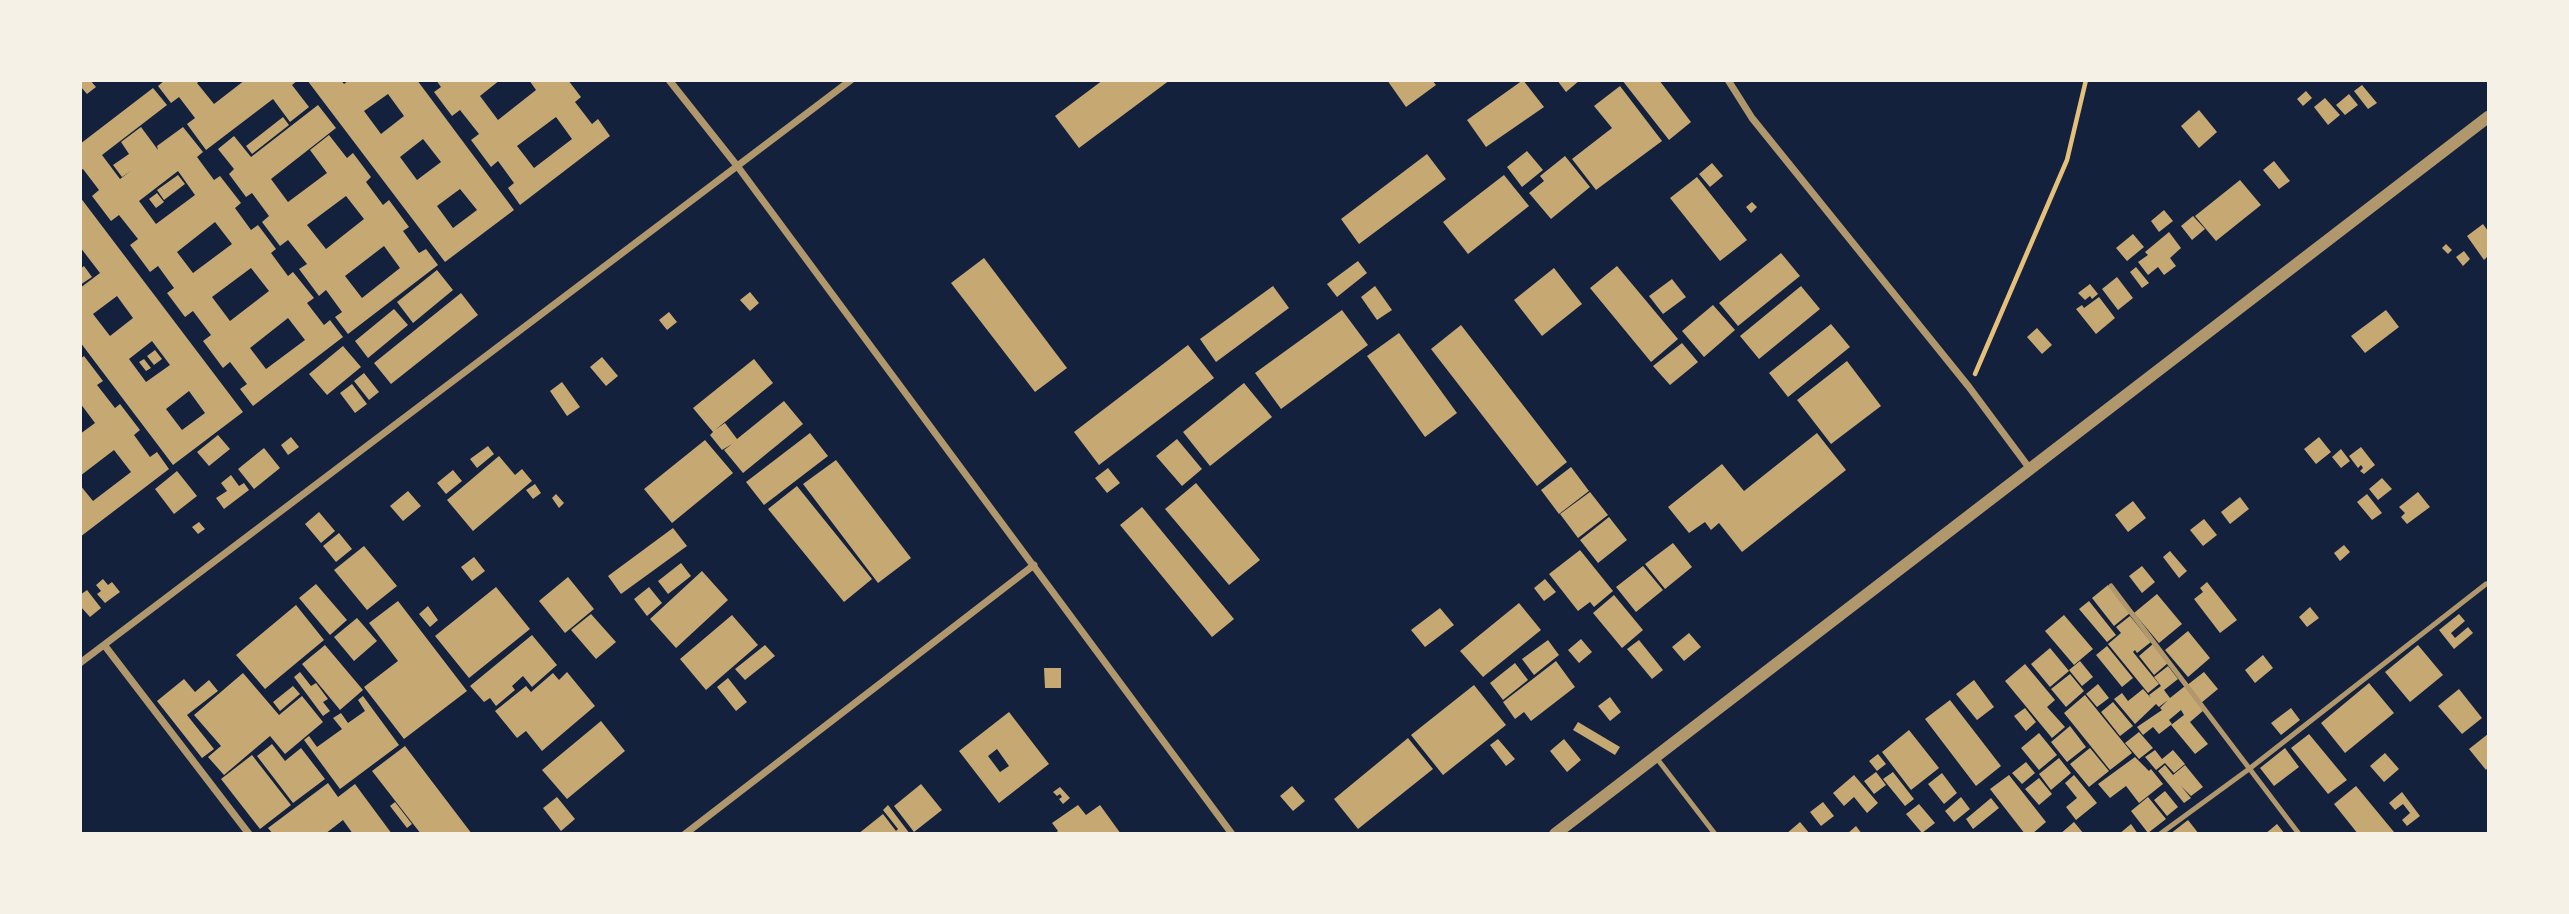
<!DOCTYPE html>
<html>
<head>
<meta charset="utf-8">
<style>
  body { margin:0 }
  #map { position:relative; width:2569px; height:914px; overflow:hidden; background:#14213d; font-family:"Space Grotesk",sans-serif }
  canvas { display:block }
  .frame { position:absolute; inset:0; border:82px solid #f6f1e7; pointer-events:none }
</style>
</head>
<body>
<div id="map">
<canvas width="2569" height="914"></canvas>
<div class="frame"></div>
</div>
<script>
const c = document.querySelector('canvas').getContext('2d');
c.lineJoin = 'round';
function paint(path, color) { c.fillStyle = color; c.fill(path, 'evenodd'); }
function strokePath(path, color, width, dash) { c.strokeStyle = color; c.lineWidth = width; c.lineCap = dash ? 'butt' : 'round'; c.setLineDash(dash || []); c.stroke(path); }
const building = new Path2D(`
  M 80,80 L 90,80 L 96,87 L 87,94 L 80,86 Z
  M 165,80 L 201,80 L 197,83 L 214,104 L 245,80 L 298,80 L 292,85 L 309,107 L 290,122 L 273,99 L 206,150 L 187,124 L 195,118 L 179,97 L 171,103 L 158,86 Z
  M 307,80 L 341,80 L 344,84 L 349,80 L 417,80 L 514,210 L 445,262 ZM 388,94 L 404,116 L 381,134 L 364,111 ZM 423,139 L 441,162 L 417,180 L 400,157 ZM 460,189 L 477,210 L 453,228 L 437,206 Z
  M 436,80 L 500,80 L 480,96 L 498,120 L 536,90 L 529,80 L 568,80 L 581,97 L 575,102 L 592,124 L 598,119 L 610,136 L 520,205 L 508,188 L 514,183 L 498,161 L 491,167 L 471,140 L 479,134 L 460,110 L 452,116 L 434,92 L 441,87 ZM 556,117 L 572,139 L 534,168 L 517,146 Z
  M 1103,80 L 1170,80 L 1079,148 L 1055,116 Z
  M 1387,80 L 1432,80 L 1436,85 L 1406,107 Z
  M 1523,80 L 1544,107 L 1486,147 L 1467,120 Z
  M 1557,80 L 1580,80 L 1566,92 Z
  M 1622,80 L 1659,80 L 1691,122 L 1669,140 Z
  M 2362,85 L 2377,103 L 2368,109 L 2354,91 Z
  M 1620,86 L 1662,141 L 1596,190 L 1572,159 L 1612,128 L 1594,106 Z
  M 153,88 L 167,105 L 102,155 L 120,179 L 132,170 L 122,177 L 113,165 L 129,154 L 121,142 L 141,127 L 158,150 L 157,146 L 183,127 L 203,152 L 197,157 L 214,180 L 220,176 L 241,203 L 235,208 L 251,230 L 258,225 L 276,249 L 271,253 L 288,276 L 293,272 L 314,298 L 307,303 L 324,325 L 330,320 L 343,337 L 253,406 L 240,389 L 247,384 L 230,362 L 223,368 L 203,341 L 211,335 L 193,311 L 185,317 L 167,293 L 174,288 L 158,266 L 150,272 L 130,245 L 138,239 L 119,215 L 111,221 L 92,196 L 99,190 L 83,169 L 80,171 L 80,144 ZM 178,171 L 195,195 L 156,224 L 139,201 ZM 215,222 L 232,244 L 193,273 L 177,252 ZM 251,268 L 269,291 L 230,321 L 212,297 ZM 288,318 L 305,340 L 266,369 L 250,348 Z
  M 2306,91 L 2312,98 L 2303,106 L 2297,99 Z
  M 2349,94 L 2358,105 L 2345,115 L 2336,105 Z
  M 2325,98 L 2340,115 L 2328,125 L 2314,107 Z
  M 318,105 L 336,128 L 271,179 L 288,202 L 327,173 L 310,150 L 329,135 L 347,158 L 353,153 L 371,177 L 366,182 L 383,205 L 389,200 L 409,227 L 403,231 L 419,253 L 426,249 L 438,265 L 348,334 L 335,317 L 342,312 L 326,290 L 319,296 L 299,269 L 307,264 L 288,240 L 280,246 L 262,222 L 269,216 L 252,193 L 246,197 L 229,174 L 234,169 L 218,149 L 234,136 L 251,157 ZM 346,196 L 364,219 L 326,249 L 307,225 ZM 384,246 L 400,268 L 362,298 L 345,276 Z
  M 2199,110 L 2217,132 L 2199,148 L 2181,126 Z
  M 283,117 L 289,125 L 252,154 L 246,146 Z
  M 1527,151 L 1543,170 L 1522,187 L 1507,167 Z
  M 1427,154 L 1446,179 L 1359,244 L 1341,219 Z
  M 1565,156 L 1590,187 L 1551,219 L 1529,193 L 1544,181 L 1540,176 Z
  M 2274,161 L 2290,181 L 2279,189 L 2263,170 Z
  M 1712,163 L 1723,176 L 1710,187 L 1699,174 Z
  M 178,175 L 185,184 L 164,200 L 157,190 Z
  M 1504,175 L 1529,206 L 1468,254 L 1443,222 Z
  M 1697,177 L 1747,240 L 1720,261 L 1670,198 Z
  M 2240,180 L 2261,205 L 2216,241 L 2195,216 Z
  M 157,193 L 164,202 L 156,208 L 149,199 Z
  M 80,197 L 243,412 L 173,465 L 80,342 L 80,288 L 100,273 L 80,247 ZM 117,296 L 133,318 L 110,336 L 93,314 ZM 152,341 L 170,365 L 146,382 L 129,359 ZM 189,391 L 205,413 L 182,430 L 166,409 Z
  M 1752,202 L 1757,207 L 1751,213 L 1746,207 Z
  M 2164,210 L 2173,221 L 2159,232 L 2151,221 Z
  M 2193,216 L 2205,229 L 2192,240 L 2181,226 Z
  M 2483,224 L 2488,231 L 2488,256 L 2484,260 L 2467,236 Z
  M 2169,232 L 2181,248 L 2170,258 L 2176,266 L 2164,275 L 2158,267 L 2148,275 L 2138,262 L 2148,255 L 2145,252 Z
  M 2133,234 L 2144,247 L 2127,261 L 2116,248 Z
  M 2446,244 L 2452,250 L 2448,254 L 2442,248 Z
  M 2464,251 L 2470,259 L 2463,266 L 2456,257 Z
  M 1781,253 L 1800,276 L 1738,326 L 1719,303 Z
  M 984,258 L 1067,368 L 1035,392 L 951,283 Z
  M 1358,261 L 1367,273 L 1337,297 L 1327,284 Z
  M 84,266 L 92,277 L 80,285 L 80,269 Z
  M 1617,266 L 1678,339 L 1651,362 L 1590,288 Z
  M 2136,267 L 2149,283 L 2142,288 L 2130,272 Z
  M 1554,268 L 1582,304 L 1542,336 L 1514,300 Z
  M 437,270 L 453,290 L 413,323 L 397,302 Z
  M 2117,277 L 2133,298 L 2118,310 L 2102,289 Z
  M 1672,279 L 1686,297 L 1663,314 L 1649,296 Z
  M 2090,284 L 2098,294 L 2092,299 L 2090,296 L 2085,300 L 2078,293 Z
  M 1273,286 L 1289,308 L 1216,362 L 1200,339 Z
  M 1375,286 L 1392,310 L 1377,320 L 1361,297 Z
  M 1801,286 L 1820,309 L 1759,359 L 1740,336 Z
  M 750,292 L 759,303 L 750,311 L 740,300 Z
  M 461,293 L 478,315 L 391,384 L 374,363 Z
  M 2099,297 L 2115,318 L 2096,334 L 2076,309 L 2082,305 L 2084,308 Z
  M 1713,305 L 1735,330 L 1704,357 L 1682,331 Z
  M 394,309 L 408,325 L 368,358 L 355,341 Z
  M 1342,310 L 1368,345 L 1281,409 L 1255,373 Z
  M 2386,310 L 2399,327 L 2365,353 L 2351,336 Z
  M 669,312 L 677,322 L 667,330 L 659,320 Z
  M 1831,324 L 1850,347 L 1788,397 L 1769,373 Z
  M 1461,325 L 1567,462 L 1537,486 L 1431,349 Z
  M 2037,328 L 2052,345 L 2042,354 L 2027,337 Z
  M 1399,333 L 1457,413 L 1425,437 L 1367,356 Z
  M 1682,343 L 1698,362 L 1670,385 L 1653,366 Z
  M 1188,345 L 1214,378 L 1099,465 L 1074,432 Z
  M 343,346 L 361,367 L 327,395 L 309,374 Z
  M 155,350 L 162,359 L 154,365 L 147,356 Z
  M 84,356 L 103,381 L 97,385 L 115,408 L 120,404 L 140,430 L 134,435 L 150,457 L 157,452 L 169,469 L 80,537 L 80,485 L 93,501 L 131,472 L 114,450 L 80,476 L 80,434 L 95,423 L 80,403 L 80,359 Z
  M 602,357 L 618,376 L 606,386 L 590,367 Z
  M 144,359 L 151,368 L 146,371 L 139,362 Z
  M 754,359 L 773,383 L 715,430 L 725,423 L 737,439 L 784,401 L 803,424 L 743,473 L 724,450 L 732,444 L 722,450 L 710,435 L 713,432 L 693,408 Z
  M 1847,361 L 1881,406 L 1831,444 L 1797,400 Z
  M 364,373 L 379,392 L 369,400 L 354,381 Z
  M 562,382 L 580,407 L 567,416 L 550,391 Z
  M 1244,383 L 1272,417 L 1210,466 L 1183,432 Z
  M 352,384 L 367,404 L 355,413 L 340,393 Z
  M 810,433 L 828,456 L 764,505 L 746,482 Z
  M 1817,433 L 1846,470 L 1742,552 L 1719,523 L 1711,530 L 1705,522 L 1689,533 L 1668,507 L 1722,464 L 1744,491 Z
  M 218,435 L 230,449 L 209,466 L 197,452 Z
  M 291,437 L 299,447 L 288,455 L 281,445 Z
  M 2319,437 L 2331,452 L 2316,464 L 2304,449 Z
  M 1177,439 L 1202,469 L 1182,486 L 1156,456 Z
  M 705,440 L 733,473 L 672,523 L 644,489 Z
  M 488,446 L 494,454 L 477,468 L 470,459 Z
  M 2361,447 L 2375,465 L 2364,474 L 2360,471 L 2363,468 L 2361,465 L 2358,468 L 2349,456 Z
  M 264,448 L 280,468 L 254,489 L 238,469 Z
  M 2341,449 L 2350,461 L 2341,468 L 2332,457 Z
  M 499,456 L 515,475 L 522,469 L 532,481 L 473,531 L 447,500 Z
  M 836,460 L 911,558 L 878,583 L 803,484 Z
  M 1571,467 L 1589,491 L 1559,514 L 1541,490 Z
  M 1108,468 L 1120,483 L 1107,493 L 1095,478 Z
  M 453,470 L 462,481 L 446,494 L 437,483 Z
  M 177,471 L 197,496 L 174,514 L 155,489 Z
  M 231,475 L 239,486 L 244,483 L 249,490 L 224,509 L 216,498 L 227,491 L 221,483 Z
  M 2382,478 L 2392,489 L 2378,500 L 2369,489 Z
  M 1196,483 L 1260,560 L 1229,585 L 1165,509 Z
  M 535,484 L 541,493 L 533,499 L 526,490 Z
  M 797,486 L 872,579 L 844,602 L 768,509 Z
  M 408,491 L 421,506 L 403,521 L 390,506 Z
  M 1590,492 L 1608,515 L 1578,538 L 1560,514 Z
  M 2418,492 L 2430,507 L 2407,524 L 2401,517 L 2405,513 L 2399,507 Z
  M 556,494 L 564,503 L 559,508 L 552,498 Z
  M 2367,494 L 2382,513 L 2372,520 L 2357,502 Z
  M 2240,497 L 2249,509 L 2230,524 L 2221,512 Z
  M 2133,501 L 2146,518 L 2128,532 L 2115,515 Z
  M 1142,507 L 1234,619 L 1212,637 L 1120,525 Z
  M 319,512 L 335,531 L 321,543 L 305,524 Z
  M 1609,517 L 1627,540 L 1598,563 L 1580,540 Z
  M 2204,519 L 2217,535 L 2203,546 L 2190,530 Z
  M 199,522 L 205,529 L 198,534 L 192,527 Z
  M 673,528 L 687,546 L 621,594 L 608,576 Z
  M 339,533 L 352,549 L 336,562 L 323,546 Z
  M 1673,543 L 1692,567 L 1665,589 L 1645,564 Z
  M 2344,545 L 2350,552 L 2340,561 L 2334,553 Z
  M 364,546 L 397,586 L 367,610 L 334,570 Z
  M 1580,550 L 1613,591 L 1594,607 L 1590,602 L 1578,611 L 1549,574 Z
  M 2170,551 L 2187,571 L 2179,578 L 2163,557 Z
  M 474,557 L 485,571 L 472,581 L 461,567 Z
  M 681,563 L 691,576 L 668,594 L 658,581 Z
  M 1643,566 L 1663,590 L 1636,612 L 1616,587 Z
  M 2142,566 L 2155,582 L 2142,593 L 2129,576 Z
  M 702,571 L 728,600 L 676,648 L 650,619 Z
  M 568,577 L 594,609 L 565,633 L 539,601 Z
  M 103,579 L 108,585 L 112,582 L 120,592 L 105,603 L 97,594 L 101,591 L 96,585 Z
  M 1545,579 L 1556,592 L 1544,601 L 1534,588 Z
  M 2207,582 L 2237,620 L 2220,633 L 2194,599 L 2203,592 L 2200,588 Z
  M 316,584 L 347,620 L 330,635 L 299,598 Z
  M 2108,585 L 2130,613 L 2114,626 L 2092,598 Z
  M 496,587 L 530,629 L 469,678 L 435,636 Z
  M 649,587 L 662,603 L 647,616 L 634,599 Z
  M 87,590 L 101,608 L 90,617 L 80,606 L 80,595 Z
  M 2157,594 L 2182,624 L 2159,643 L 2134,613 Z
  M 1614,595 L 1643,630 L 1622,648 L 1593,613 Z
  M 398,601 L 467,691 L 404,739 L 364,687 L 398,661 L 369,623 Z
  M 2089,601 L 2116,635 L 2107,642 L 2079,609 Z
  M 1519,603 L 1541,630 L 1483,677 L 1460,651 Z
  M 296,605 L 324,640 L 265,689 L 236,655 Z
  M 428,606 L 438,620 L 430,627 L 419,614 Z
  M 2310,607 L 2319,618 L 2307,627 L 2299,617 Z
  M 1440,608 L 1454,625 L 1425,647 L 1411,630 Z
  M 591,614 L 616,642 L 596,659 L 571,630 Z
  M 2459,614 L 2465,621 L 2451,633 L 2455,638 L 2468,627 L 2473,633 L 2454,649 L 2439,630 Z
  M 732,615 L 758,645 L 706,690 L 680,659 Z
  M 2064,615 L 2093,649 L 2074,665 L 2045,631 Z
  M 2130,616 L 2151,642 L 2137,653 L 2135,650 L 2133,652 L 2159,684 L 2148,693 L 2108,644 L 2121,633 L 2116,627 Z
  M 357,618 L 377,641 L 354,661 L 334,637 Z
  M 2188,631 L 2210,658 L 2188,677 L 2165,650 Z
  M 1689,633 L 1701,647 L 1684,661 L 1672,647 Z
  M 532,635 L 557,665 L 532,687 L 523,676 L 512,686 L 515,690 L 496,706 L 490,698 L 484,702 L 470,686 Z
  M 1581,639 L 1592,652 L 1579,663 L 1568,650 Z
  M 1548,640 L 1559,655 L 1534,675 L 1522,659 Z
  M 1639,640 L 1663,670 L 1652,679 L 1627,649 Z
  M 2153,644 L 2168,663 L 2154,675 L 2139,656 Z
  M 325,645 L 363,690 L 340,710 L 302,664 Z
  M 765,645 L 775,656 L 745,680 L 735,669 Z
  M 2418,645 L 2443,675 L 2410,702 L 2385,672 Z
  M 2107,646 L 2133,678 L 2122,687 L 2096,655 Z
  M 2050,648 L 2069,671 L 2050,687 L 2031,664 Z
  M 2263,655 L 2273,668 L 2255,683 L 2245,670 Z
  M 1556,661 L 1575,687 L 1531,721 L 1524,712 L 1515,719 L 1503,702 Z
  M 2080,661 L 2093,677 L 2082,686 L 2069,670 Z
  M 1515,663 L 1528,680 L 1503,700 L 1490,683 Z
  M 2025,664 L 2055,700 L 2047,707 L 2065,727 L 2052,738 L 2005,681 Z
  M 2168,666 L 2178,679 L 2164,690 L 2170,698 L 2185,686 L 2204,710 L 2190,722 L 2208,744 L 2195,754 L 2171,725 L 2184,715 L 2181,710 L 2169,720 L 2172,724 L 2159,734 L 2153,727 L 2143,735 L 2137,727 L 2162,710 L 2160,708 L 2168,700 L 2159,707 L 2156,704 L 2135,724 L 2114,699 L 2122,693 L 2128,701 L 2143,689 L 2151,698 L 2149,695 L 2161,686 L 2154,677 Z
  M 1044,668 L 1061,668 L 1061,688 L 1045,688 Z
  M 300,672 L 311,686 L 316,683 L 328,699 L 323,702 L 330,711 L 323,716 L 294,677 Z
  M 567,672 L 595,706 L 542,751 L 526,731 L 517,738 L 495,711 L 526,686 L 531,692 L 553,673 L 559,680 Z
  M 2204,672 L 2218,689 L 2201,703 L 2186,686 Z
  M 243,673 L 279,715 L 302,696 L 323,722 L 285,754 L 270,736 L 224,775 L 208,757 L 221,746 L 194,715 Z
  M 2070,674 L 2084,691 L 2066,707 L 2051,689 Z
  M 728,678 L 747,702 L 736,711 L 717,687 Z
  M 184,679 L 195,692 L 209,680 L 218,691 L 187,715 L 214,749 L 202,758 L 157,701 Z
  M 1974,680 L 1994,707 L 1977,720 L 1956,694 Z
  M 2369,683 L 2394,713 L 2345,753 L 2321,723 Z
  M 2098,684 L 2109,698 L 2097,707 L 2086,694 Z
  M 1474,685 L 1506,725 L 1443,775 L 1411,735 Z
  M 293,686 L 300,694 L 280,711 L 273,702 Z
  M 2459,689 L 2482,718 L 2462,734 L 2438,706 Z
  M 2085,695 L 2132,753 L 2110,770 L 2064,713 Z
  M 363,696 L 399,745 L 340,789 L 304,740 L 309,736 L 317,747 L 342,729 L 333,718 L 341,713 L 348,723 L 365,711 L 358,700 Z
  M 1610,697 L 1621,712 L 1610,721 L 1598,706 Z
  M 1950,700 L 2001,766 L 1976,786 L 1925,719 Z
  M 2113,702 L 2133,726 L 2120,736 L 2101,712 Z
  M 2025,708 L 2036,722 L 2026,731 L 2014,716 Z
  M 2291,708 L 2300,720 L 2281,735 L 2271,723 Z
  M 1009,712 L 1049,764 L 999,803 L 959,751 ZM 997,749 L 1009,766 L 1000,772 L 988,756 Z
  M 601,721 L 625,751 L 567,799 L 542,770 Z
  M 1578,722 L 1620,747 L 1615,755 L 1573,730 Z
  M 2070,726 L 2086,747 L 2067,762 L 2051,742 Z
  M 1909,730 L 1939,768 L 1911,790 L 1882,752 Z
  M 2139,732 L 2153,748 L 2139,759 L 2125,743 Z
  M 2039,733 L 2057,755 L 2039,770 L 2021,748 Z
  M 2309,734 L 2347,780 L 2328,794 L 2291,748 Z
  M 2488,734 L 2488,767 L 2486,770 L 2469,749 Z
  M 1408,738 L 1433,769 L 1358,829 L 1334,799 Z
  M 1498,739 L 1515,759 L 1506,766 L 1490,745 Z
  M 1564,739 L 1581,760 L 1567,772 L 1550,751 Z
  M 272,744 L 285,761 L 301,748 L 325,779 L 293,803 L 257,756 Z
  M 405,746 L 472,834 L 421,834 L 372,771 Z
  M 2090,748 L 2109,771 L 2089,787 L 2070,764 Z
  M 2285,748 L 2299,767 L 2274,786 L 2260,768 Z
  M 2155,750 L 2162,759 L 2173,750 L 2185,764 L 2174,773 L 2165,763 L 2156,770 L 2145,757 Z
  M 2385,753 L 2399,769 L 2384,782 L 2370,766 Z
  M 1878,754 L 1886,764 L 1877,771 L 1869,761 Z
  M 252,755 L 291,805 L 260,829 L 221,779 Z
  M 2135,757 L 2149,771 L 2151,769 L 2163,784 L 2139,803 L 2126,786 L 2110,798 L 2098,784 Z
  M 2059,758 L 2071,773 L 2051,790 L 2039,774 Z
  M 2026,762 L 2035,773 L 2022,784 L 2012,773 Z
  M 2165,765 L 2173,775 L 2185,765 L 2203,787 L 2191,796 L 2181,786 L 2191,798 L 2184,803 L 2158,771 Z
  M 1876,772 L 1886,785 L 1874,794 L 1864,781 Z
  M 1893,772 L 1914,799 L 1905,806 L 1883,779 Z
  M 1942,773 L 1957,793 L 1944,804 L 1928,784 Z
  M 1854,775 L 1878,803 L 1867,813 L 1854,797 L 1844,806 L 1833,793 Z
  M 2009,775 L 2046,822 L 2032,834 L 2025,834 L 1990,789 Z
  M 2074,775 L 2097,803 L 2076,820 L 2066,807 L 2077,798 L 2065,783 Z
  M 2039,778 L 2052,794 L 2039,805 L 2025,789 Z
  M 328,783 L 338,797 L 355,784 L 392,834 L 353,834 L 343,820 L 325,834 L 273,834 L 268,828 Z
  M 921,784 L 942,810 L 914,832 L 894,806 Z
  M 1292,786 L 1305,801 L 1293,811 L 1280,796 Z
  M 2356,786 L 2394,832 L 2392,834 L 2358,834 L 2334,804 Z
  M 1060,787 L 1070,798 L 1063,804 L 1059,799 L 1062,797 L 1060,794 L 1057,796 L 1053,792 Z
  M 2165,791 L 2178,807 L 2167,816 L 2154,800 Z
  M 2402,792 L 2420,816 L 2407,826 L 2402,820 L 2410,813 L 2403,804 L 2395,810 L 2389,803 Z
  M 557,797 L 575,819 L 561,831 L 543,808 Z
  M 1961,797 L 1970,809 L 1954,822 L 1945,811 Z
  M 2148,797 L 2166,819 L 2148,833 L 2131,811 Z
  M 1991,798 L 1999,808 L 1973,829 L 1966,819 Z
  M 395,802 L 412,824 L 407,828 L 390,806 Z
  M 1823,802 L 1834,816 L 1821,826 L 1810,812 Z
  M 1919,804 L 1935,823 L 1922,833 L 1906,814 Z
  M 888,805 L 910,834 L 858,834 L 883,814 L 896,831 L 898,829 L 883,810 Z
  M 1078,805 L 1086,815 L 1100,805 L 1121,834 L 1054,834 L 1058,831 L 1052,823 Z
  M 2188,820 L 2199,834 L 2170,834 Z
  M 1800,822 L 1810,834 L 1786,834 Z
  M 2074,822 L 2084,834 L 2060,834 Z
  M 2131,824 L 2138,834 L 2119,834 Z
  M 2277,824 L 2285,834 L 2265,834 Z
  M 1856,826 L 1862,834 L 1847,834 Z`);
const path = new Path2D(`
  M 1975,374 L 2067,160 L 2086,80`);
const service = new Path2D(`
  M 2111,586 L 2299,834
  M 1655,756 L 1715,834
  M 2160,834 L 2249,769 L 2486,584`);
const minor = new Path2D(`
  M 669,80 L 738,167 L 1232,834
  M 1728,80 L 1752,118 L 1969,387 L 2030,469
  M 105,646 L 249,834
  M 80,663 L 851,80
  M 685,834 L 1034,565`);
const tertiary = new Path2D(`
  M 1555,834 L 2488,117`);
paint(building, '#c6a872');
strokePath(path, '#e5c07b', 4.5);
strokePath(service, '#b1986c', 5);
strokePath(minor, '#b1986c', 7);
strokePath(tertiary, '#b1986c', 12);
</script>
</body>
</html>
